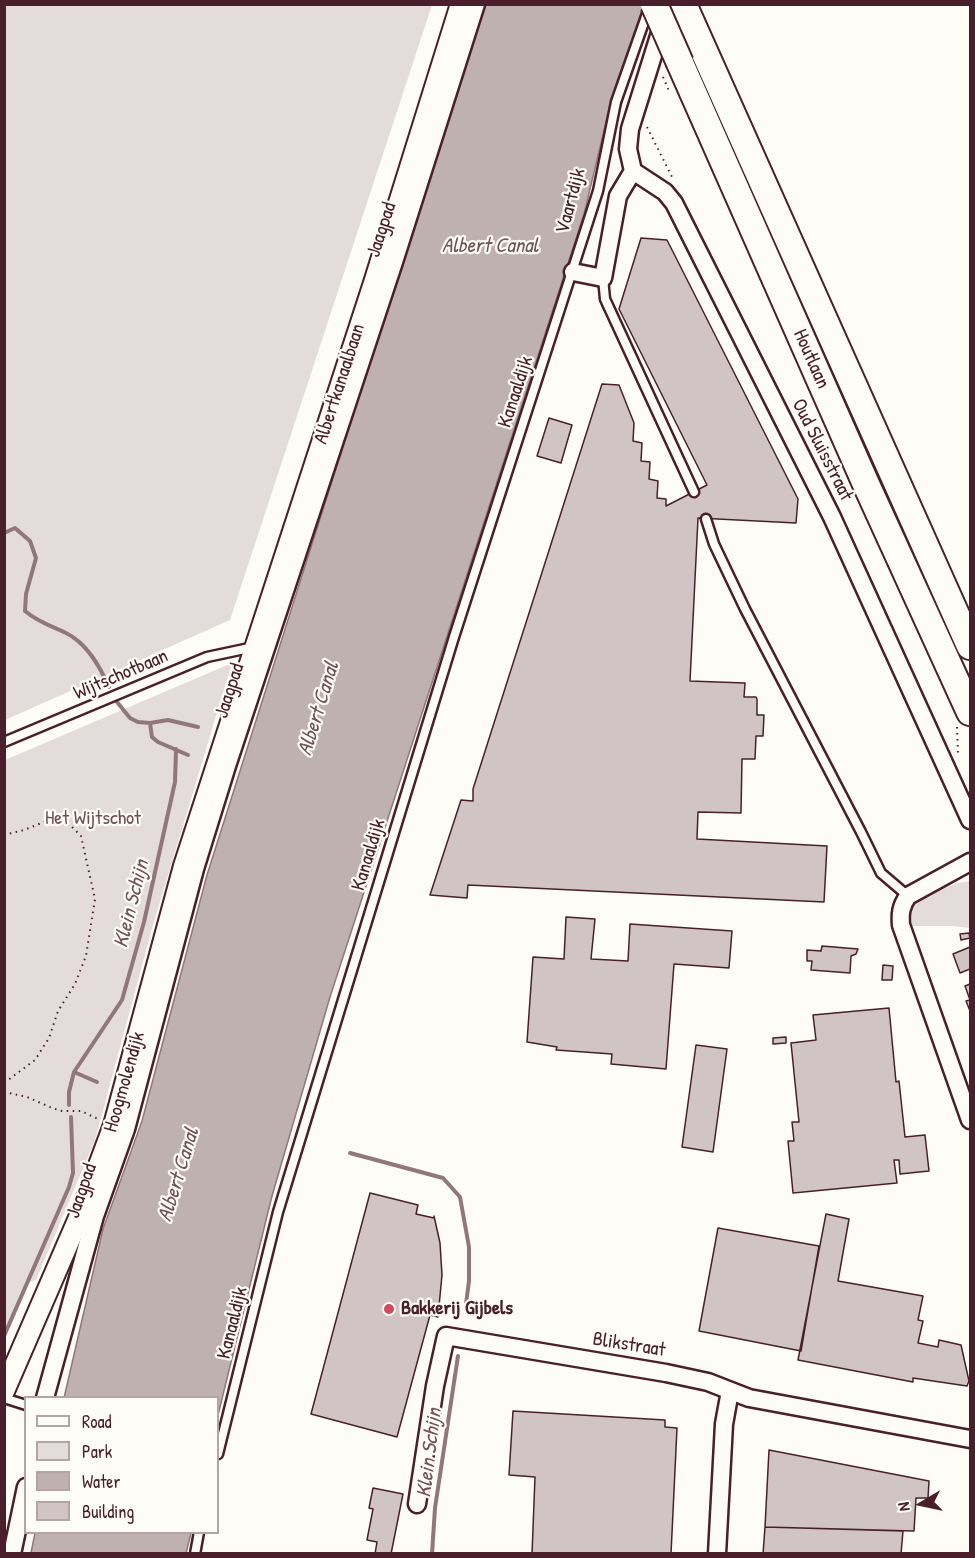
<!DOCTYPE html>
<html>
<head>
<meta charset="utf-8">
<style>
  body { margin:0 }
  #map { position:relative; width:975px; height:1558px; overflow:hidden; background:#fdfcf7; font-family:"Patrick Hand",sans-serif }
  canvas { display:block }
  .frame { position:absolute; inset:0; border:6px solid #4a1f2b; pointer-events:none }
  .legend { position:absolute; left:24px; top:1396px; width:195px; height:138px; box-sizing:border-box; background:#fdfcf7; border:2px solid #b5a4a5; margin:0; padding:8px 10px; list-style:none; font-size:18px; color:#4a1f2b }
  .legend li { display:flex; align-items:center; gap:12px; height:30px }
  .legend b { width:30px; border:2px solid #b5a4a5 }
  .north { position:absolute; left:891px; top:1474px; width:60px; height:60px; -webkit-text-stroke:4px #fdfcf7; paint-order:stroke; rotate:261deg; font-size:16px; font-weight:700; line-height:24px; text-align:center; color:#4a1f2b }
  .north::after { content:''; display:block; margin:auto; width:21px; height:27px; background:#4a1f2b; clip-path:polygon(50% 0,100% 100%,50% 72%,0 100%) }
</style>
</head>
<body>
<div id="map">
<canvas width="975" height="1558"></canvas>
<div class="frame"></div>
<ul class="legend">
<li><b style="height:8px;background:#fdfcf7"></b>Road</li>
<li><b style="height:16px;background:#e3dcda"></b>Park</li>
<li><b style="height:16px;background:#c0b1b1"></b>Water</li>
<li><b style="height:16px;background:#d0c5c4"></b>Building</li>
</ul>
<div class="north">N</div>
</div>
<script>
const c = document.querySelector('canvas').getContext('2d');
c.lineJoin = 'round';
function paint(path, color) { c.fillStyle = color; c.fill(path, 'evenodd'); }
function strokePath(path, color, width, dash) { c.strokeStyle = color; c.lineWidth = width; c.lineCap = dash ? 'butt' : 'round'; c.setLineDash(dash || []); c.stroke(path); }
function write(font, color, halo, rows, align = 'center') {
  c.font = font + ' "Patrick Hand",sans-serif'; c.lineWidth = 4.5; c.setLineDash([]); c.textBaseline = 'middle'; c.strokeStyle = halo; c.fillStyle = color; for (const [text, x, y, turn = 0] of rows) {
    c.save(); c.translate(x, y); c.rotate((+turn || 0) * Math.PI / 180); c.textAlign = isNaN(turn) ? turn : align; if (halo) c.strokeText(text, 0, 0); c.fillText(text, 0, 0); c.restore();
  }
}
const green = new Path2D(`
  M 4,5 L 432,5 L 230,620 L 5,720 Z
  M 232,663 L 153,925 L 95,1140 L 36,1280 L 29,1282 L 5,1334 L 5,760 Z
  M 970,881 L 970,928 L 953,926 L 907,926 L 907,908 L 918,897 L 958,883 Z`);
const water = new Path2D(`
  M 485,5 L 644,5 L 608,114 L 584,214 L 330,997 L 272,1196 L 218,1415 L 218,1398 L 64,1398 L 103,1229 L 142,1121 L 207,875 L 419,207 Z
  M 35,1533 L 35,1532 L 191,1533 L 186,1553 L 31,1553 Z`);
const stream = new Path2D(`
  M 4,533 L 15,528 L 30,541 L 36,558 L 26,594 L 25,611 C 38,622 51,626 66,633 C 87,643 100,667 109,687
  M 117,702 L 130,718 L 138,722 L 150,723 L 168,720 L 198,727
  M 150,723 L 152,737 L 158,742 L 188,755
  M 97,1082 L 74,1072 L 122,1000 L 144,922 L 169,809 L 175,782 L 176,749
  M 69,1105 L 69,1092 L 74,1072
  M 350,1153 L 443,1178 L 460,1197 L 469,1247 L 469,1281 L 466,1304
  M 4,1336 L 69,1187 L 73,1173 L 71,1117
  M 432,1554 L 435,1508 L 458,1356`);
const building = new Path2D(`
  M 641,238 L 667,240 L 798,499 L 796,523 L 698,518 L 690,681 L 745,683 L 744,697 L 756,697 L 757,699 L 757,715 L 764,715 L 763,736 L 756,736 L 755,759 L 742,759 L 741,813 L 698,812 L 697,839 L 827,846 L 824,902 L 468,885 L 467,898 L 430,895 L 461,800 L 473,801 L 473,789 L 602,384 L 619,385 L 634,423 L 633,441 L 642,443 L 641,461 L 650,462 L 649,479 L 658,481 L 657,498 L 666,499 L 666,506 L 707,485 L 619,309 Z
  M 549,418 L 572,425 L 561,463 L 537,456 Z
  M 566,917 L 595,919 L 591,959 L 628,961 L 630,924 L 732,931 L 729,968 L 674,964 L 666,1069 L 611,1064 L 612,1054 L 556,1050 L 557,1047 L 527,1042 L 533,957 L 564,959 Z
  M 969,933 L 970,938 L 961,940 L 960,934 Z
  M 822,946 L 858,949 L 856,954 L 851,956 L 850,973 L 811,970 L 812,961 L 807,961 L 807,950 L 821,951 Z
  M 970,947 L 970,969 L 960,973 L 953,954 Z
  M 883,965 L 893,966 L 892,980 L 882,980 Z
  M 970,984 L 970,1011 L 966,1001 L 970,1000 L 965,986 Z
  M 889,1008 L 896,1082 L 899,1081 L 905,1137 L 925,1135 L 929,1171 L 900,1174 L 899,1160 L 894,1160 L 897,1183 L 793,1193 L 788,1141 L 794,1141 L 792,1122 L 799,1122 L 791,1043 L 816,1040 L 813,1015 Z
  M 786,1037 L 786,1043 L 773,1044 L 773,1038 Z
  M 696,1045 L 727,1049 L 713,1152 L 682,1147 Z
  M 370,1193 L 418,1205 L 416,1214 L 434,1218 L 434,1216 L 440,1243 L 442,1275 L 438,1317 L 430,1315 L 397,1437 L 311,1414 Z
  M 826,1214 L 849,1219 L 838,1281 L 923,1296 L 918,1320 L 923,1321 L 918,1343 L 938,1347 L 939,1340 L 961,1345 L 969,1381 L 967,1386 L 913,1378 L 913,1382 L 798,1360 Z
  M 718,1228 L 819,1246 L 801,1351 L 699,1331 Z
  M 513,1411 L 665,1420 L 665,1427 L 677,1428 L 671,1554 L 532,1554 L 535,1477 L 509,1475 Z
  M 769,1450 L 929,1481 L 928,1498 L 916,1498 L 914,1531 L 765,1527 Z
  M 373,1488 L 403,1494 L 391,1554 L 375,1554 L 377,1542 L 367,1540 L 373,1509 L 369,1508 Z
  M 765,1527 L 903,1531 L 901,1554 L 763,1554 Z`);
const path = new Path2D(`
  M 663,77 L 669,91
  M 647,127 L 673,179
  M 957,727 L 958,754
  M 4,835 L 24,830 L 49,820 L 70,825 L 81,836 L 95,899 L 86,956 L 75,984 L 58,1011 L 49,1038 L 35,1060 L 4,1083
  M 4,1092 L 27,1097 L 52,1108 L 62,1111 L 81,1111 L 98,1119`);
const service = new Path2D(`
  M 603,278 L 605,299 L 694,492
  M 706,519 L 714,544 L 745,609 L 861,832 L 881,873 L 908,896
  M 4,742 L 207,657 L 254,647
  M 4,1398 L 26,1405
  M 218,1454 L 278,1212 L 454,637 L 598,191 L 616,102 L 649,8
  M 195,1554 L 199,1532`);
const minor = new Path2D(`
  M 669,4 L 630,129 L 628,149 L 633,171 L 665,192 L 674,203 L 832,517 L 970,820
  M 573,272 L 603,278 L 618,196 L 633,171
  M 970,862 L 908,896 C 901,906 900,913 901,925 L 970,1120
  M 45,1398 L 95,1216 L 126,1129 L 195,869 L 227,766 L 394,262 L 476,4
  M 417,1504 L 435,1386 L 446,1336 L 666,1373 L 708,1382 L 749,1398 L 970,1439
  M 12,1554 L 26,1487
  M 717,1554 L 724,1424 L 730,1391`);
const tertiary = new Path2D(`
  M 4,1391 L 82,1211 L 114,1125 L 184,866 L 374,283 L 461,4`);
const primary = new Path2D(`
  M 683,4 L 970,646
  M 680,63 L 865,482 L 970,712`);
const primaryBridge = new Path2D(`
  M 654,4 L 680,63`);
const markers = [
  [389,1309,6,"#d1495b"]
];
const streetNames = [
  ["Vaartdijk",571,201,-75],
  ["Jaagpad",382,230,-72],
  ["Houtlaan",811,359,66],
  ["Albertkanaalbaan",340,384,-72],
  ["Kanaaldijk",516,392,-72],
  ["Oud Sluisstraat",822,450,63],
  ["Wijtschotbaan",121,675,-23],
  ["Jaagpad",230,691,-72],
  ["Kanaaldijk",369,855,-73],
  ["Hoogmolendijk",125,1082,-74],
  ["Jaagpad",82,1191,-71],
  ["Kanaaldijk",233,1323,-76],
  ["Blikstraat",629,1345,9]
];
const parkNames = [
  ["Het Wijtschot",93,819]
];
const poiNames = [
  ["Bakkerij Gijbels",401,1309]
];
const waterNames = [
  ["Albert Canal",490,246],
  ["Albert Canal",319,709,-73],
  ["Klein Schijn",132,904,-76],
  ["Albert Canal",179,1175,-73],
  ["Klein Schijn",430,1453,-83]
];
paint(green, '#e3dcda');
paint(water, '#c0b1b1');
strokePath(water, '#91777b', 1.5);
strokePath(stream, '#91777b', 4);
paint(building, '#d0c5c4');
strokePath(building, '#4a1f2b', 1.5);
strokePath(service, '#4a1f2b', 13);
strokePath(minor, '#4a1f2b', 21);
strokePath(tertiary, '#4a1f2b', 24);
strokePath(primary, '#4a1f2b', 30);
strokePath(path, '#4a1f2b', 2, [1.5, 4.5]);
strokePath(service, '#fdfcf7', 8);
strokePath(minor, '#fdfcf7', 16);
strokePath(tertiary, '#fdfcf7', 20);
strokePath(primary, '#fdfcf7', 26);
strokePath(primaryBridge, '#4a1f2b', 30, []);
strokePath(primaryBridge, '#fdfcf7', 26);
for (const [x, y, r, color] of markers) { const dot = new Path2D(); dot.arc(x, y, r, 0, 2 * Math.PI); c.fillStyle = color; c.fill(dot); strokePath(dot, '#fdfcf7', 2); }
write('20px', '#4a1f2b', '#fdfcf7', streetNames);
write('20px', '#704e57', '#fdfcf7', parkNames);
write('bold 20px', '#4a1f2b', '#fdfcf7', poiNames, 'left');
write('italic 21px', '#73525a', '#fdfcf7', waterNames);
</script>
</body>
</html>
